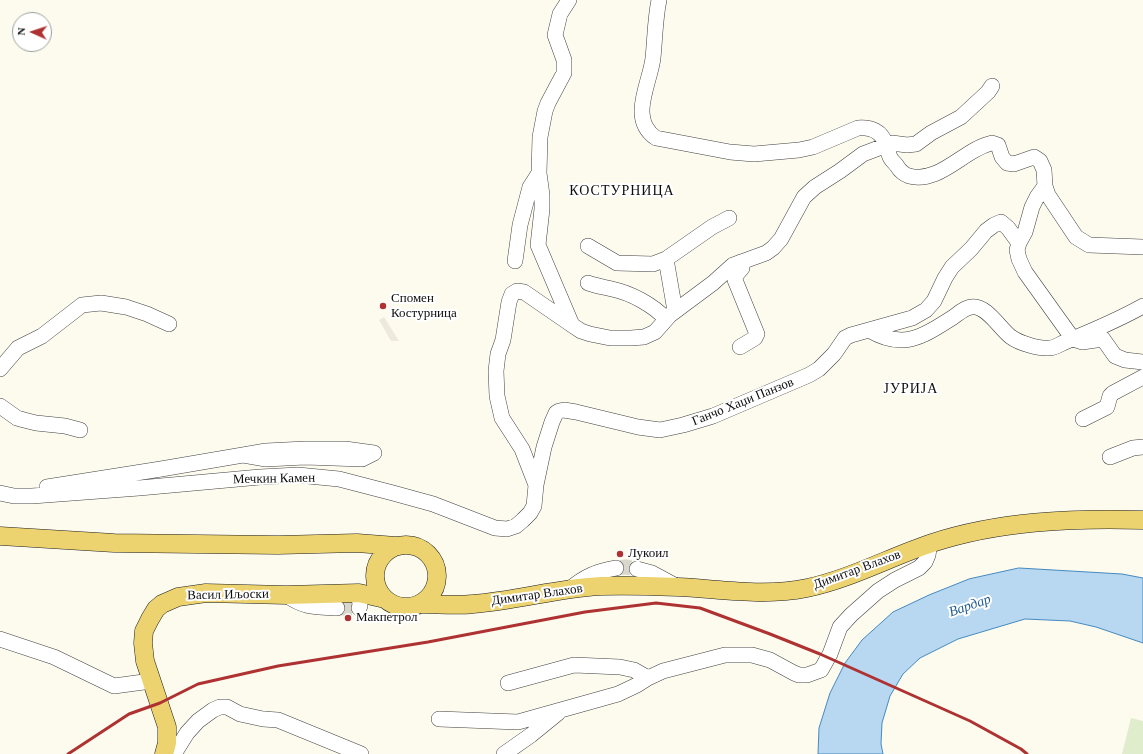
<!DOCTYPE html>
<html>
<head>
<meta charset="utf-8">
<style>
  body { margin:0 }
  #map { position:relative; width:1143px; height:754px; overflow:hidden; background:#fdfbee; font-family:Georgia,serif }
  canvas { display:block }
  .north { position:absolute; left:12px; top:12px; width:40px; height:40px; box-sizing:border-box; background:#fff; border:1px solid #9e9e9e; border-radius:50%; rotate:273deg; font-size:11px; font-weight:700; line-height:16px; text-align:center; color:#0d0d0d }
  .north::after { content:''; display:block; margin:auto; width:14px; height:18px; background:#af3232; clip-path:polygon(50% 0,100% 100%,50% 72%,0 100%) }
</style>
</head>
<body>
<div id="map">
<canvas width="1143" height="754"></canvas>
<div class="north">N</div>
</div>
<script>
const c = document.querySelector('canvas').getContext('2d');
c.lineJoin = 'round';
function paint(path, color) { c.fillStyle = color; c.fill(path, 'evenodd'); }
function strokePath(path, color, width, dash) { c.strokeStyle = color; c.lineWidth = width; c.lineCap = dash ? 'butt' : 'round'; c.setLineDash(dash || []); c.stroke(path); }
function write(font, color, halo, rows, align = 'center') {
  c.font = font + ' Georgia,serif'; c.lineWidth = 4; c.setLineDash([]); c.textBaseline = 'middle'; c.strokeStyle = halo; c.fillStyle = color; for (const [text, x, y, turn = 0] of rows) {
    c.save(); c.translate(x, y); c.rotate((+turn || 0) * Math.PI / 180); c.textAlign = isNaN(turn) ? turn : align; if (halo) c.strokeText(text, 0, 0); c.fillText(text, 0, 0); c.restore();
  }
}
const pitch = new Path2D(`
  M 1131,718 L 1143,721 L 1143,754 L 1122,754 Z`);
const plaza = new Path2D(`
  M 384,317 L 399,341 L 391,341 L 379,320 Z`);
const water = new Path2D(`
  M 1019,568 L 1122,574 L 1143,578 L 1143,643 L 1096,627 L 1070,621 L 1025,619 L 958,639 L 920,658 L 903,674 L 890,696 L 882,723 L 881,744 L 883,754 L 818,754 L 819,728 L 830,693 L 845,663 L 862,640 L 893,612 L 929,595 L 969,579 Z`);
const minorTunnel = new Path2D(`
  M 616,568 L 626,567 L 637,569
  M 337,608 L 359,608`);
const minor = new Path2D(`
  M 569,0 L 560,14 L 555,35 L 564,60 L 564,73 L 548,103 L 545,111 L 540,137 L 539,173 L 542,195 L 542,209 L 538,245 L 572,325
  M 659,0 C 655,19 655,39 653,58 C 650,84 628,119 656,138 L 730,152 L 754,154 L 799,150 L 813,147 L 858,128 C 871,127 882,131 886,145 C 888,148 888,153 890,157 C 891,160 895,163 897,166 C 900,171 903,174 909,176 C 940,184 964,149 992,143 L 998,145 L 1002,157 L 1007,163 L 1014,164 L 1034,157 L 1040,161 L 1044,170 L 1045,186 L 1048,195 L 1076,237 L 1089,245 L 1143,247
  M 1045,186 L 1037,197 L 1032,207 L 1025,232 L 1019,243 L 1017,250 L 1019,259 L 1025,272 L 1073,339 L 1082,342 L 1103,339 L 1115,356 L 1125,360 L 1143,362
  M 588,246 L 617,263 L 653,264 L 666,259 L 712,227 L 729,218
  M 666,259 L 675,311
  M 515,261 L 520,225 L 530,187 L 539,173
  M 588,283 C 596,286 604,287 612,289 C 631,293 653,305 666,319
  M 869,330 C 903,350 922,337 952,318 C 958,314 964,308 971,307 C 986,304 1000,329 1011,337 C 1019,343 1039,349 1049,348 C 1055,348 1060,344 1065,342 C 1092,331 1118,320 1143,306
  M 740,347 L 755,338 L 757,334 L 735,280 L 736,275 L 742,268 L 741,262
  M 0,369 L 18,348 L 42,336 L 82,305 L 101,303 L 126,307 L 147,314 L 169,324
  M 0,406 L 17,418 L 24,420 L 36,423 L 65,426 L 80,430
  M 1083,419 L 1107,407 L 1110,396 L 1113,393 L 1143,377
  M 305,449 L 345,449 L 374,453 L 362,459 L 305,457 L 266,459 L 243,455 L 266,451 Z
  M 1110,457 L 1133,448 L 1143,447
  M 536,485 L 522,449 L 502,418 L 497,396 L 496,371 L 498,354 L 503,340 L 509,302 L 512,294 L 517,291 L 524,292 L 572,325 L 581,331 L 590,334 L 610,338 L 631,338 L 644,337 L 655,332 L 670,315 L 713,283 L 733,265 L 766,253 L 773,248 L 781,239 L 804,197 L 815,187 L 840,171 L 863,154 L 892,143 L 907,145 L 916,144 L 931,133 L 961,117 L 988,92 L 992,86
  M 47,487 L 161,469 L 243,455
  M 0,493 L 14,496 L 32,496 L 139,488 L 260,477 L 298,475 L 339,479 L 393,493 L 433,504 L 495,528 L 507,529 L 516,526 L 523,520 L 530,513 L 534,506 L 536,485 L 544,447 L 552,422 L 556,413 L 559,411 L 564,410 L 576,412 L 638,427 L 660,430 L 683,425 L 713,416 L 809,375 L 819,369 L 834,354 L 845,338 L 851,335 L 912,318 L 926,310 L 934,301 L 945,278 L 952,267 L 971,249 L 986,231 L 994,225 L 1001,222 L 1008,228 L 1019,243
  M 637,569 L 652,573 L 678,587
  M 570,589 C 584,577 597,571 616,568
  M 286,595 C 305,608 314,607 337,608
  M 359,608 L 360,606 L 359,593
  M 0,639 L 54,657 L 114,686 L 151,681
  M 508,683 L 574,665 L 620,667 L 634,670 L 648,678
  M 439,719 L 518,722 L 618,694 L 637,685 L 648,678 L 663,671 L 725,655 L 752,655 L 770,660 L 794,673 L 799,675 L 807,675 L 821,670 L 830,654 L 840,627 L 851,615 L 878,591 L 895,580 L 919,568 L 925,562 L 928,555 L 930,543
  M 174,754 L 187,733 L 198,721 L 213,710 L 220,707 L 227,707 L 240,714 L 263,719 L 278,720 L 361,754
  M 504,754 L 531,735 L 558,713`);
const major = new Path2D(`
  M 0,536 L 114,543 L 278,545 L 357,543 L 396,546
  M375 576a31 31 0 1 1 62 0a31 31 0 1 1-62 0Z
  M 422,604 C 439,604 456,606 473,604 C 516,601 558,588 601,586 C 627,585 653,586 678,587 C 721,589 764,597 807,588 C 850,579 890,557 932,543 C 999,521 1072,518 1143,520
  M 164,754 L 167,743 L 167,727 L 145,661 L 143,643 L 144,631 L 150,619 L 156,609 L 162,604 L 178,597 L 206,593 L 286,595 L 359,593 L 385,599`);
const rail = new Path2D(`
  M 68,754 L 129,714 L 160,703 L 198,684 L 278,666 L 428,642 L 585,612 L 656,603 L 700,608 L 770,634 L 820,654 L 970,721 L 1021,749 L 1027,754`);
const markers = [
  [383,306,4,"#af3232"],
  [620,554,4,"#af3232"],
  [348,618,4,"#af3232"]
];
const poiNames = [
  ["Спомен",391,299],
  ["Костурница",391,314],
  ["Лукоил",628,554],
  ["Макпетрол",356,618]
];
const streetNames = [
  ["Ганчо Хаџи Панзов",743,402,-22],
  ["Мечкин Камен",274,479,-1],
  ["Димитар Влахов",857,570,-20],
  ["Васил Иљоски",228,595,-1],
  ["Димитар Влахов",537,595,-8]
];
const neighbourhoodNames = [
  ["КОСТУРНИЦА",622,191],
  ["ЈУРИЈА",911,389]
];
const waterNames = [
  ["Вардар",970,606,-19]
];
paint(pitch, '#e0edcc');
paint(plaza, '#ede9de');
paint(water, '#b7d8f0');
strokePath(water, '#4589c0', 1);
strokePath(minorTunnel, '#d9d7cc', 15, [15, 8]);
strokePath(minor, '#404040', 16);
strokePath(major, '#1e1e1e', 19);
strokePath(minor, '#fff', 15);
strokePath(major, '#ecd370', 18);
strokePath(rail, '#af3232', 3);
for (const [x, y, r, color] of markers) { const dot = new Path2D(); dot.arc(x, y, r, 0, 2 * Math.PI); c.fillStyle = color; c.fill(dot); strokePath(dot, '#fff', 1.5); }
write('13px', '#0d0d0d', '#fff', poiNames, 'left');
write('13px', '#0d0d0d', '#fff', streetNames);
c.letterSpacing = '1px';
write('14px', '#0d0d0d', '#fff', neighbourhoodNames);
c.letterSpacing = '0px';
write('italic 14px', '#225c92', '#fff', waterNames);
</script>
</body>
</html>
